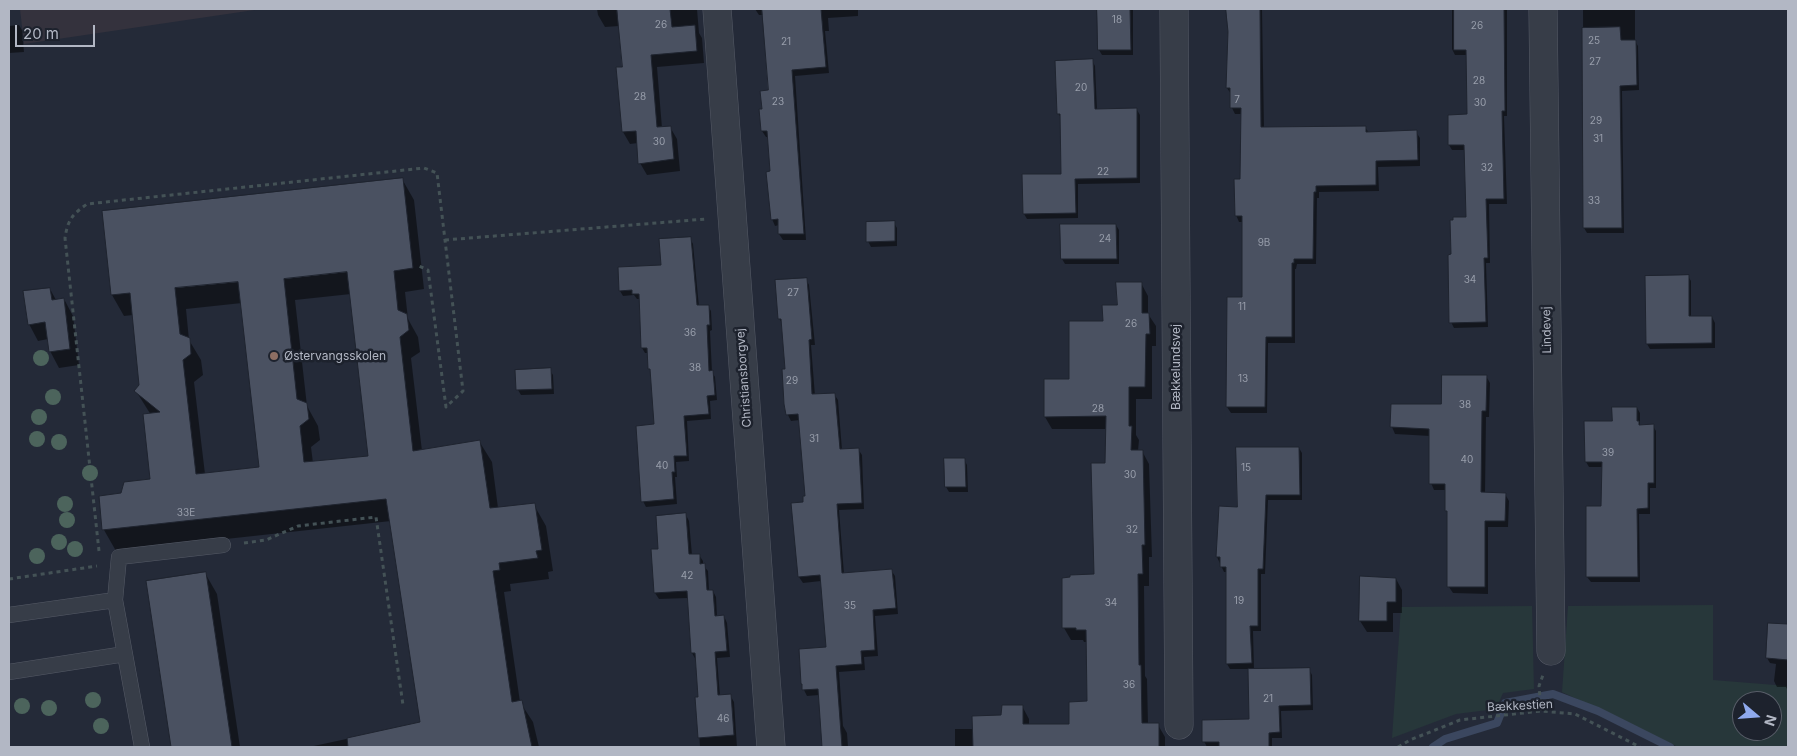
<!DOCTYPE html>
<html>
<head>
<meta charset="utf-8">
<style>
  body { margin:0 }
  #map { position:relative; width:1797px; height:756px; overflow:hidden; background:#242a38; font-family:Inter,sans-serif }
  canvas { display:block }
  .frame { position:absolute; inset:0; border:10px solid #b2b7c4; pointer-events:none }
  .north { position:absolute; left:1732px; top:691px; width:50px; height:50px; box-sizing:border-box; background:#1d222d; border:1px solid #595e69; border-radius:50%; rotate:108deg; font-size:14px; font-weight:700; line-height:20px; text-align:center; color:#b2b7c4 }
  .north::after { content:''; display:block; margin:auto; width:18px; height:22px; background:#8fa9ed; clip-path:polygon(50% 0,100% 100%,50% 72%,0 100%) }
  .scale { position:absolute; left:15px; top:25px; width:80px; height:22px; box-sizing:border-box; border:2px solid #b2b7c4; border-top:0; padding-left:6px; font-size:15px; line-height:18px; white-space:nowrap; color:#b2b7c4; -webkit-text-stroke:4px #1d222d; paint-order:stroke }
</style>
</head>
<body>
<div id="map">
<canvas width="1797" height="756"></canvas>
<div class="frame"></div>
<div class="north">N</div>
<div class="scale">20 m</div>
</div>
<script>
const c = document.querySelector('canvas').getContext('2d');
c.lineJoin = 'round';
function paint(path, color) { c.fillStyle = color; c.fill(path, 'evenodd'); }
function strokePath(path, color, width, dash) { c.strokeStyle = color; c.lineWidth = width; c.lineCap = dash ? 'butt' : 'round'; c.setLineDash(dash || []); c.stroke(path); }
function write(font, color, halo, rows, align = 'center') {
  c.font = font + ' Inter,sans-serif'; c.lineWidth = 5; c.setLineDash([]); c.textBaseline = 'middle'; c.strokeStyle = halo; c.fillStyle = color; for (const [text, x, y, turn = 0] of rows) {
    c.save(); c.translate(x, y); c.rotate((+turn || 0) * Math.PI / 180); c.textAlign = isNaN(turn) ? turn : align; if (halo) c.strokeText(text, 0, 0); c.fillText(text, 0, 0); c.restore();
  }
}
const medical = new Path2D(`
  M 20,9 L 261,9 L 24,44 Z`);
const green = new Path2D(`
  M 1713,605 L 1713,680 L 1788,686 L 1788,747 L 1678,747 L 1562,692 L 1568,606 ZM 1742,701 L 1772,701 L 1772,731 L 1742,731 Z
  M 1532,606 L 1534,689 L 1503,693 L 1496,709 L 1456,714 L 1392,738 L 1401,607 Z`);
const shadow = new Path2D(`
  M 597,9 L 697,9 L 699,33 L 702,38 L 704,63 L 657,67 L 662,128 L 670,127 L 677,139 L 680,171 L 647,175 L 640,163 L 638,143 L 630,144 L 623,132 L 623,68 L 619,26 L 605,27 L 598,15 Z
  M 755,9 L 858,9 L 858,16 L 828,18 L 829,31 L 825,31 L 829,73 L 795,76 L 806,240 L 783,240 L 779,234 L 779,225 L 775,226 L 772,219 L 769,137 L 766,137 L 762,131 L 763,111 L 769,92 L 763,15 L 759,15 Z
  M 1099,9 L 1133,9 L 1133,55 L 1102,55 L 1099,50 Z
  M 1228,9 L 1262,9 L 1264,128 L 1365,127 L 1369,133 L 1416,132 L 1420,138 L 1420,166 L 1378,167 L 1379,191 L 1319,192 L 1319,198 L 1317,198 L 1316,264 L 1297,264 L 1296,269 L 1295,269 L 1295,343 L 1268,343 L 1267,413 L 1231,413 L 1227,407 L 1243,298 L 1243,222 L 1239,222 L 1236,215 L 1241,180 L 1242,114 L 1235,114 L 1232,108 L 1231,94 L 1227,88 L 1229,32 Z
  M 1452,9 L 1507,9 L 1507,116 L 1504,116 L 1507,204 L 1489,204 L 1490,263 L 1486,263 L 1488,327 L 1454,328 L 1451,322 L 1452,256 L 1467,218 L 1466,150 L 1452,150 L 1449,145 L 1468,116 L 1467,55 L 1455,55 L 1452,49 Z
  M 1583,9 L 1635,9 L 1635,41 L 1638,46 L 1639,90 L 1622,91 L 1624,233 L 1587,233 L 1584,228 Z
  M 19,25 L 22,30 L 24,52 L 9,53 L 9,26 Z
  M 1092,60 L 1095,66 L 1097,110 L 1137,110 L 1140,115 L 1140,183 L 1078,184 L 1078,218 L 1027,219 L 1024,214 L 1062,175 L 1061,118 L 1058,113 Z
  M 402,179 L 414,200 L 424,289 L 405,292 L 408,319 L 418,337 L 420,352 L 411,358 L 422,451 L 479,441 L 492,462 L 498,508 L 534,505 L 546,526 L 553,571 L 548,572 L 549,579 L 510,584 L 511,591 L 504,592 L 520,702 L 533,722 L 539,747 L 309,747 L 421,723 L 391,521 L 116,551 L 104,530 L 121,494 L 152,480 L 151,415 L 136,391 L 141,385 L 133,315 L 124,316 L 112,295 L 103,212 ZM 351,294 L 369,457 L 313,463 L 311,447 L 320,440 L 318,426 L 307,406 L 295,300 ZM 242,303 L 260,468 L 205,474 L 194,382 L 203,375 L 201,360 L 189,340 L 186,309 Z
  M 894,223 L 897,228 L 897,246 L 871,247 L 868,241 Z
  M 1116,225 L 1119,230 L 1119,264 L 1065,264 L 1062,259 Z
  M 690,238 L 693,244 L 699,307 L 708,306 L 711,311 L 712,330 L 710,331 L 712,372 L 715,377 L 717,400 L 710,401 L 711,419 L 687,421 L 689,461 L 676,462 L 677,477 L 675,477 L 677,504 L 646,507 L 643,501 L 656,426 L 649,353 L 645,353 L 642,348 L 640,299 L 637,299 L 634,295 L 623,296 L 620,291 L 662,266 Z
  M 1688,276 L 1691,281 L 1691,317 L 1712,317 L 1715,323 L 1715,348 L 1650,349 L 1647,344 Z
  M 806,279 L 809,285 L 815,345 L 811,345 L 815,396 L 834,394 L 838,400 L 842,450 L 858,449 L 862,455 L 864,509 L 839,510 L 844,574 L 891,570 L 895,576 L 898,614 L 875,616 L 878,656 L 864,657 L 865,670 L 839,672 L 843,726 L 847,733 L 848,747 L 813,747 L 824,746 L 819,695 L 807,696 L 804,690 L 827,648 L 821,581 L 803,583 L 799,577 L 806,497 L 800,420 L 791,421 L 788,415 L 783,325 L 779,318 Z
  M 1141,283 L 1148,296 L 1148,314 L 1156,326 L 1156,346 L 1152,346 L 1152,399 L 1136,399 L 1136,435 L 1139,440 L 1138,451 L 1142,451 L 1149,464 L 1152,557 L 1149,557 L 1149,586 L 1144,586 L 1145,676 L 1147,679 L 1148,724 L 1158,725 L 1165,737 L 1165,747 L 955,747 L 955,729 L 974,729 L 1022,706 L 1029,719 L 1029,726 L 1071,725 L 1088,702 L 1087,642 L 1084,642 L 1083,640 L 1071,640 L 1064,628 L 1095,576 L 1106,464 L 1107,429 L 1052,429 L 1045,417 L 1070,380 L 1104,322 Z
  M 50,289 L 56,300 L 64,299 L 73,316 L 79,365 L 59,368 L 50,351 L 48,339 L 38,341 L 29,324 Z
  M 550,370 L 553,375 L 554,394 L 521,395 L 518,390 Z
  M 1486,376 L 1490,383 L 1489,417 L 1486,417 L 1485,494 L 1505,494 L 1509,501 L 1508,527 L 1488,527 L 1488,594 L 1453,593 L 1449,587 L 1449,514 L 1446,510 L 1446,490 L 1434,490 L 1431,483 L 1430,436 L 1395,434 L 1392,427 L 1392,406 L 1442,406 Z
  M 1637,408 L 1640,413 L 1640,426 L 1653,426 L 1656,431 L 1656,488 L 1650,488 L 1650,514 L 1639,514 L 1640,582 L 1591,582 L 1587,577 L 1603,507 L 1603,467 L 1589,467 L 1586,462 L 1614,422 Z
  M 1299,448 L 1302,453 L 1302,500 L 1268,500 L 1265,574 L 1261,574 L 1261,631 L 1253,631 L 1254,670 L 1309,669 L 1312,675 L 1313,710 L 1281,711 L 1282,738 L 1272,738 L 1272,747 L 1207,747 L 1204,741 L 1250,720 L 1250,669 L 1230,669 L 1227,664 L 1228,572 L 1224,572 L 1217,557 L 1238,508 Z
  M 964,459 L 967,465 L 968,492 L 949,492 L 946,487 Z
  M 686,515 L 689,521 L 692,555 L 699,555 L 703,561 L 703,565 L 708,571 L 709,591 L 713,591 L 716,597 L 717,617 L 724,616 L 727,623 L 730,657 L 717,658 L 720,696 L 730,695 L 734,702 L 737,747 L 700,747 L 697,698 L 700,698 L 696,660 L 692,653 L 688,598 L 659,599 L 655,593 L 653,551 L 659,550 Z
  M 205,573 L 217,594 L 240,747 L 172,747 L 148,582 Z
  M 1396,579 L 1402,590 L 1402,613 L 1393,613 L 1393,632 L 1367,632 L 1360,621 Z
  M 1770,624 L 1788,625 L 1788,691 L 1786,687 L 1777,687 L 1774,681 L 1776,664 L 1770,663 L 1767,658 Z`);
const stream = new Path2D(`
  M 1433,747 L 1445,739 L 1497,723 L 1505,703 L 1553,694 L 1598,711 L 1670,747`);
const building = new Path2D(`
  M 617,9 L 670,9 L 672,27 L 695,25 L 697,51 L 651,55 L 657,127 L 671,126 L 674,159 L 638,164 L 636,131 L 622,132 L 616,67 L 622,67 Z
  M 762,9 L 821,9 L 826,67 L 792,70 L 804,234 L 778,234 L 778,219 L 771,220 L 766,172 L 770,171 L 767,131 L 761,131 L 759,109 L 762,109 L 760,91 L 768,90 Z
  M 1097,9 L 1130,9 L 1131,50 L 1098,50 Z
  M 1226,9 L 1260,9 L 1261,127 L 1366,126 L 1366,132 L 1417,130 L 1418,160 L 1376,161 L 1376,185 L 1316,186 L 1316,192 L 1314,192 L 1313,259 L 1294,259 L 1294,263 L 1292,263 L 1292,337 L 1266,337 L 1265,407 L 1226,407 L 1227,297 L 1242,297 L 1242,216 L 1235,216 L 1234,179 L 1240,179 L 1241,108 L 1230,108 L 1230,88 L 1226,88 L 1228,32 Z
  M 1454,9 L 1504,9 L 1505,111 L 1502,111 L 1504,199 L 1486,199 L 1488,258 L 1484,258 L 1486,322 L 1449,323 L 1448,255 L 1451,254 L 1450,220 L 1453,220 L 1453,217 L 1466,217 L 1464,145 L 1448,145 L 1448,115 L 1467,114 L 1466,50 L 1454,50 Z
  M 1620,27 L 1621,40 L 1636,40 L 1637,85 L 1620,86 L 1622,228 L 1583,228 L 1582,28 Z
  M 1093,59 L 1095,109 L 1137,108 L 1137,178 L 1075,179 L 1076,213 L 1023,214 L 1022,174 L 1061,174 L 1060,114 L 1057,114 L 1055,61 Z
  M 403,178 L 413,268 L 394,271 L 398,310 L 407,314 L 409,330 L 400,337 L 413,451 L 480,440 L 490,508 L 535,503 L 542,550 L 536,551 L 538,558 L 499,563 L 500,570 L 493,571 L 512,702 L 522,700 L 532,747 L 348,747 L 347,738 L 420,722 L 386,499 L 102,530 L 99,496 L 121,493 L 124,482 L 150,479 L 143,414 L 160,412 L 134,391 L 139,385 L 130,293 L 111,295 L 102,211 ZM 347,272 L 368,456 L 304,462 L 300,426 L 309,419 L 307,403 L 297,399 L 284,279 ZM 238,282 L 259,467 L 196,474 L 183,360 L 191,354 L 190,338 L 180,334 L 175,288 Z
  M 895,221 L 895,241 L 866,242 L 866,222 Z
  M 1060,224 L 1116,224 L 1117,259 L 1061,259 Z
  M 691,237 L 697,305 L 709,305 L 710,325 L 707,325 L 709,371 L 713,370 L 715,395 L 707,396 L 709,414 L 684,416 L 687,456 L 674,456 L 675,472 L 672,472 L 674,499 L 641,502 L 636,426 L 654,424 L 650,369 L 648,369 L 647,348 L 641,348 L 639,294 L 632,294 L 632,290 L 619,291 L 618,267 L 661,265 L 659,239 Z
  M 1689,275 L 1689,316 L 1712,316 L 1712,343 L 1646,344 L 1645,276 Z
  M 807,278 L 812,339 L 809,340 L 812,394 L 835,393 L 840,449 L 859,448 L 862,503 L 837,504 L 842,573 L 892,569 L 896,608 L 873,610 L 875,650 L 861,651 L 862,664 L 836,666 L 842,747 L 822,747 L 818,689 L 802,690 L 802,684 L 801,684 L 799,649 L 826,647 L 820,575 L 798,577 L 791,503 L 803,502 L 803,496 L 805,496 L 798,414 L 786,415 L 784,404 L 782,369 L 785,369 L 781,319 L 778,319 L 775,280 Z
  M 1116,282 L 1142,282 L 1142,313 L 1149,313 L 1150,334 L 1146,334 L 1145,387 L 1129,387 L 1129,426 L 1132,426 L 1131,450 L 1143,450 L 1145,545 L 1142,545 L 1143,574 L 1138,574 L 1139,665 L 1141,665 L 1142,723 L 1159,723 L 1159,747 L 973,747 L 972,716 L 1001,715 L 1002,705 L 1023,705 L 1023,724 L 1069,724 L 1069,702 L 1087,701 L 1086,630 L 1076,630 L 1076,628 L 1062,628 L 1062,578 L 1070,577 L 1070,575 L 1094,574 L 1091,463 L 1105,463 L 1106,416 L 1044,417 L 1044,379 L 1069,379 L 1069,321 L 1103,321 L 1102,305 L 1117,305 Z
  M 50,288 L 52,300 L 64,298 L 70,349 L 49,352 L 45,322 L 28,325 L 23,291 Z
  M 551,368 L 552,389 L 516,390 L 515,370 Z
  M 1442,375 L 1487,375 L 1486,411 L 1482,411 L 1481,492 L 1506,493 L 1505,521 L 1485,521 L 1485,587 L 1447,587 L 1447,511 L 1445,511 L 1445,484 L 1429,484 L 1429,429 L 1390,427 L 1391,404 L 1441,404 Z
  M 1612,407 L 1637,407 L 1637,421 L 1639,421 L 1639,425 L 1654,424 L 1654,483 L 1648,483 L 1648,508 L 1637,509 L 1638,577 L 1586,577 L 1586,506 L 1601,506 L 1602,462 L 1585,462 L 1584,421 L 1612,421 Z
  M 1236,447 L 1299,447 L 1300,495 L 1266,495 L 1263,569 L 1258,569 L 1258,626 L 1250,626 L 1252,663 L 1226,664 L 1226,567 L 1220,567 L 1220,557 L 1216,557 L 1219,506 L 1237,507 Z
  M 944,458 L 965,458 L 966,487 L 945,487 Z
  M 686,513 L 689,554 L 700,554 L 700,564 L 705,563 L 707,590 L 713,590 L 715,616 L 724,615 L 727,651 L 715,652 L 718,695 L 731,694 L 734,735 L 698,738 L 695,697 L 698,697 L 695,653 L 691,653 L 687,591 L 654,593 L 651,549 L 658,549 L 656,516 Z
  M 206,572 L 232,747 L 171,747 L 146,581 Z
  M 1360,576 L 1396,578 L 1396,602 L 1387,602 L 1387,621 L 1359,621 Z
  M 1768,623 L 1788,624 L 1788,660 L 1766,658 Z
  M 1310,668 L 1311,705 L 1279,706 L 1280,732 L 1269,733 L 1269,747 L 1219,747 L 1219,742 L 1202,742 L 1202,720 L 1249,719 L 1248,669 Z`);
const path = new Path2D(`
  M 445,240 L 706,219
  M 244,543 L 266,540 L 298,526 L 376,517 L 403,705
  M 99,551 L 65,238 C 68,219 72,215 87,204 L 424,168 L 437,173 L 463,391 L 446,407 L 428,270 L 419,266
  M 9,579 L 97,566
  M 1541,711 L 1539,686 L 1543,675
  M 1398,747 L 1410,740 L 1460,720 L 1541,711 L 1575,714 L 1640,747`);
const lane = new Path2D(`
  M 9,615 L 115,600
  M 9,672 L 125,654
  M 142,747 L 115,600 L 119,557 L 223,545`);
const street = new Path2D(`
  M 717,9 L 771,747
  M 1174,9 L 1179,725
  M 1543,9 L 1551,651`);
const trees = [
  [41,358],
  [53,397],
  [39,417],
  [37,439],
  [59,442],
  [90,473],
  [65,504],
  [67,520],
  [59,542],
  [75,549],
  [37,556],
  [93,700],
  [22,706],
  [49,708],
  [101,726]
];
const markers = [
  [274,356,5,"#8d6e63"]
];
const numberNames = [
  ["18",1117,20],
  ["26",661,25],
  ["26",1477,26],
  ["25",1594,41],
  ["21",786,42],
  ["27",1595,62],
  ["28",1479,81],
  ["20",1081,88],
  ["28",640,97],
  ["7",1237,100],
  ["23",778,102],
  ["30",1480,103],
  ["29",1596,121],
  ["31",1598,139],
  ["30",659,142],
  ["32",1487,168],
  ["22",1103,172],
  ["33",1594,201],
  ["24",1105,239],
  ["9B",1264,243],
  ["34",1470,280],
  ["27",793,293],
  ["11",1242,307],
  ["26",1131,324],
  ["36",690,333],
  ["38",695,368],
  ["13",1243,379],
  ["29",792,381],
  ["38",1465,405],
  ["28",1098,409],
  ["31",814,439],
  ["39",1608,453],
  ["40",1467,460],
  ["40",662,466],
  ["15",1246,468],
  ["30",1130,475],
  ["33E",186,513],
  ["32",1132,530],
  ["42",687,576],
  ["19",1239,601],
  ["34",1111,603],
  ["35",850,606],
  ["36",1129,685],
  ["21",1268,699],
  ["46",723,719]
];
const streetNames = [
  ["Lindevej",1547,330,-91],
  ["Bækkelundsvej",1176,367,-90],
  ["Christiansborgvej",744,378,-94],
  ["Bækkestien",1520,706,-3]
];
const poiNames = [
  ["Østervangsskolen",284,356]
];
paint(medical, '#34323d');
paint(green, '#27373a');
paint(shadow, '#0007');
strokePath(stream, '#3b475f', 8);
paint(building, '#4a5161');
strokePath(building, '#1f242f', 1);
strokePath(lane, '#555a66', 16);
strokePath(street, '#555a66', 29);
strokePath(path, '#445256', 3, [4, 4]);
strokePath(lane, '#373d48', 15);
strokePath(street, '#373d48', 28);
c.fillStyle = '#4c645c';
for (const [x, y] of trees) { c.beginPath(); c.arc(x, y, 8, 0, 2 * Math.PI); c.fill(); }
for (const [x, y, r, color] of markers) { const dot = new Path2D(); dot.arc(x, y, r, 0, 2 * Math.PI); c.fillStyle = color; c.fill(dot); strokePath(dot, '#1d222d', 2); }
write('10px', '#989eab', null, numberNames);
write('12px', '#b2b7c4', '#1d222d', streetNames);
write('12px', '#b2b7c4', '#1d222d', poiNames, 'left');
</script>
</body>
</html>
